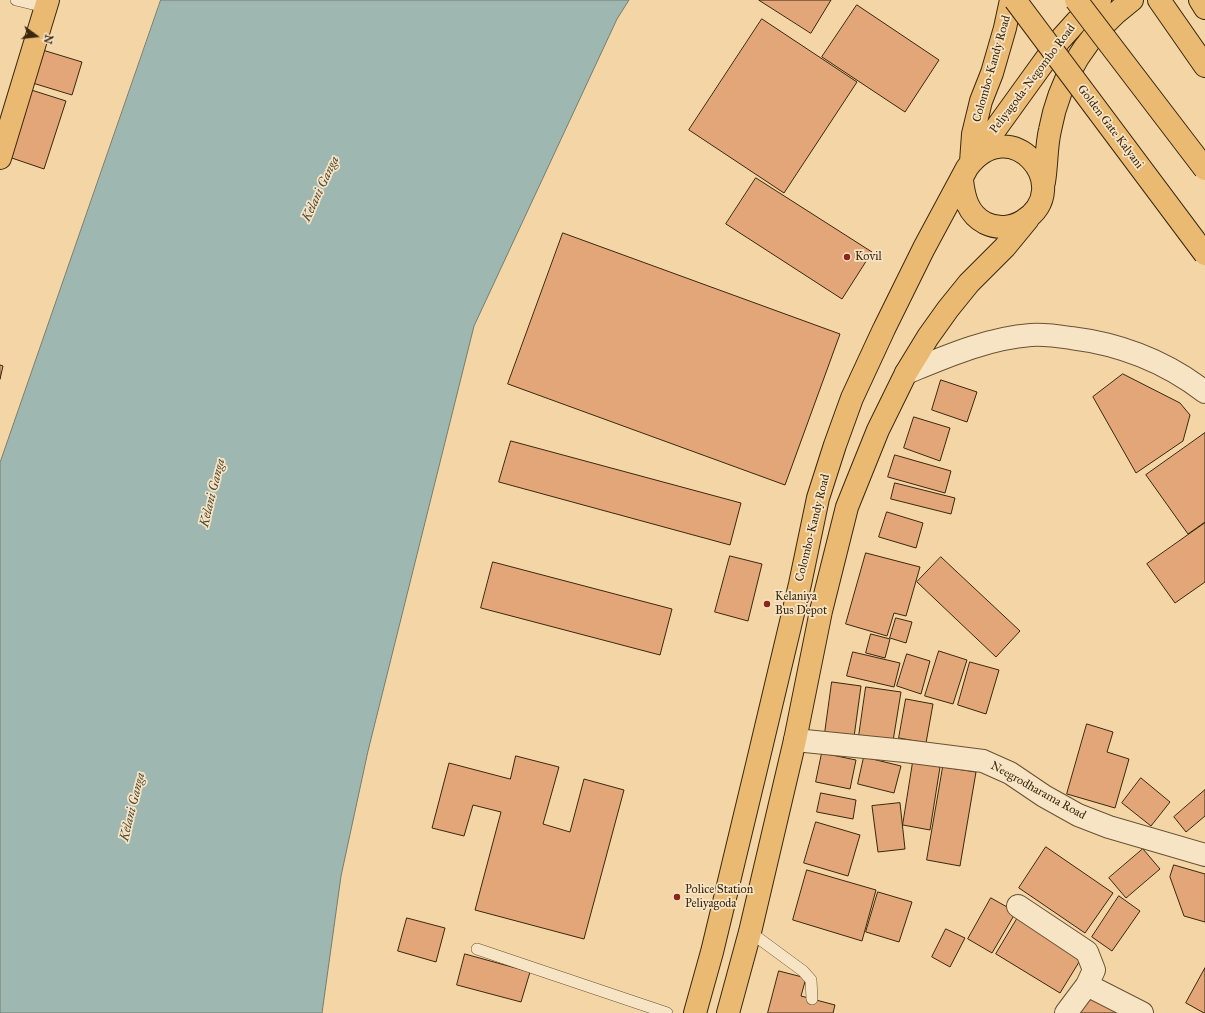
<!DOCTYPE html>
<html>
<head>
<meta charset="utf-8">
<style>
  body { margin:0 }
  #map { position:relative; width:1205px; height:1013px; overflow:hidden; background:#f3d5a6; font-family:"IM FELL Great Primer",serif }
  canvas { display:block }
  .north { position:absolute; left:16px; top:16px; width:40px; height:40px; -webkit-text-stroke:3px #f7e4c5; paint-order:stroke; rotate:105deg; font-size:11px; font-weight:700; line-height:16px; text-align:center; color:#3a270d }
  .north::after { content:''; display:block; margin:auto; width:14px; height:18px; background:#3a270d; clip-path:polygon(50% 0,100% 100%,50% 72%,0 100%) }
</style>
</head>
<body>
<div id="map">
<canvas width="1205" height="1013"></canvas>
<div class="north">N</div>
</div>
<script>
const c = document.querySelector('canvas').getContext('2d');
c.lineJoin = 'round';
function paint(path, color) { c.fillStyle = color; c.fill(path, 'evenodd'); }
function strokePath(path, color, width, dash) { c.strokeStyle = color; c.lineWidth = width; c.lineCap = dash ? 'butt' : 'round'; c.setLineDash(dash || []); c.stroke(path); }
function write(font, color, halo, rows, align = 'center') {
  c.font = font + ' "IM FELL Great Primer",serif'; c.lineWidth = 3.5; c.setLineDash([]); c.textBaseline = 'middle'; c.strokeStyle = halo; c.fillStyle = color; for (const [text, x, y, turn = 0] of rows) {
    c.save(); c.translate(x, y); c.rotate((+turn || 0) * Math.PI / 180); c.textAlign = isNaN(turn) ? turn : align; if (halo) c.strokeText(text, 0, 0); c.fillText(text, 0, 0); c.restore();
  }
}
const water = new Path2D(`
  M 161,0 L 629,0 L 617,19 L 474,326 L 368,751 L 341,876 L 322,1013 L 0,1013 L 0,463 Z`);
const building = new Path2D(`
  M 759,0 L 831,0 L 811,33 Z
  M 857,5 L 939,60 L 905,112 L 822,57 Z
  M 762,19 L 857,82 L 784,193 L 689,130 Z
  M 36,48 L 82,62 L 72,95 L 26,81 Z
  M 25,88 L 66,101 L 44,169 L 3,155 Z
  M 756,178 L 872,252 L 842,299 L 726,224 Z
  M 563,233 L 840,334 L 785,485 L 508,384 Z
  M 0,365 L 3,366 L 0,379 Z
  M 1123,374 L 1180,403 L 1190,415 L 1183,441 L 1136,473 L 1093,397 Z
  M 941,380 L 977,392 L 967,422 L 932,410 Z
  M 914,417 L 950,428 L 940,461 L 904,448 Z
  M 1205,433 L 1205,522 L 1188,534 L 1146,475 Z
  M 511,441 L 741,503 L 730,545 L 499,482 Z
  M 895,455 L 951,471 L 945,493 L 888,477 Z
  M 895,483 L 955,498 L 951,514 L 891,499 Z
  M 887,512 L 923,523 L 916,548 L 879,537 Z
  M 1205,523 L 1205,582 L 1175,603 L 1147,564 Z
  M 866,553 L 920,567 L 906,616 L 894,613 L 887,636 L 846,624 Z
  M 730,556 L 762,564 L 748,621 L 715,612 Z
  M 941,557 L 1020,631 L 996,657 L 917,582 Z
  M 493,562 L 672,609 L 660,655 L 481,608 Z
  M 896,618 L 912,622 L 906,643 L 890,638 Z
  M 871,634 L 890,639 L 885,658 L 866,653 Z
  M 939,651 L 967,660 L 953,704 L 925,696 Z
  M 853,652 L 900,663 L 894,687 L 847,676 Z
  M 907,654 L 930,661 L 921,694 L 897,686 Z
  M 970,662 L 999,670 L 986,714 L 958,705 Z
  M 832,682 L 861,686 L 854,737 L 825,733 Z
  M 866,687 L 901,692 L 893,741 L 859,736 Z
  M 906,699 L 933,704 L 926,743 L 899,738 Z
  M 1087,724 L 1113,732 L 1107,752 L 1129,759 L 1115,808 L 1067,794 Z
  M 822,753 L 856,760 L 850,789 L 816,782 Z
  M 516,756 L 559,767 L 543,824 L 570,832 L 584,779 L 624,790 L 584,939 L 475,910 L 501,812 L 473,805 L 464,836 L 432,828 L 449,763 L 510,779 Z
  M 864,757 L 901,766 L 894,793 L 858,784 Z
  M 913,762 L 940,767 L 930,830 L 903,825 Z
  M 943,767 L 976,772 L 960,866 L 927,860 Z
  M 1141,778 L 1170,802 L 1151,826 L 1122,803 Z
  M 1205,790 L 1205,816 L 1186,832 L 1174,817 Z
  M 821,793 L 856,800 L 853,819 L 817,812 Z
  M 900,803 L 905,849 L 878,852 L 872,806 Z
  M 816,822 L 860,835 L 848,876 L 804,863 Z
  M 1046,847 L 1113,893 L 1085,933 L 1019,888 Z
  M 1143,849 L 1160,869 L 1126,898 L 1109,878 Z
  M 1174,865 L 1205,874 L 1205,922 L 1184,916 L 1170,877 Z
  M 807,870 L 876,890 L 862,941 L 793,920 Z
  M 878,892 L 912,902 L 899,942 L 866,932 Z
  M 1119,896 L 1140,911 L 1112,951 L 1092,937 Z
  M 991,898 L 1016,912 L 992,953 L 968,939 Z
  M 1020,914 L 1084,954 L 1060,993 L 996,954 Z
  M 407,918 L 445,928 L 436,962 L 398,951 Z
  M 946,929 L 965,938 L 950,967 L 932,957 Z
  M 465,954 L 530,972 L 521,1002 L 457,985 Z
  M 1205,968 L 1205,1013 L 1204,1013 L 1186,1003 Z
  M 779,971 L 806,978 L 801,996 L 835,1005 L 833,1013 L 768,1013 Z
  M 1086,992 L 1129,1013 L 1076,1013 Z`);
const lane = new Path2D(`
  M 16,0 L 45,7
  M 750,932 L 803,971 L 811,980 L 812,999
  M 477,949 L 667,1013`);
const street = new Path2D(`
  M 906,373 C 945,357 988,338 1031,335 C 1044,334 1058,336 1071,338 C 1120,344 1165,361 1205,392
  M 795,740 L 905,751 L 983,761 L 1010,773 L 1044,796 L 1078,815 L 1109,827 L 1205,855
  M 1018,906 L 1087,952 L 1094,970 L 1087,985 L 1066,1013
  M 1087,985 L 1142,1013`);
const primary = new Path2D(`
  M 0,158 L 48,0`);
const highway = new Path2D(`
  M 1159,0 L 1205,66
  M 1200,0 L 1205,8
  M 976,156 L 1059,41 L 1077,21 L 1100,0
  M 971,162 L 973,134 L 981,101 L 992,73 L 1005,28 L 1011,0
  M 1044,182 C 1047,164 1046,147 1050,130 C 1060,76 1088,33 1132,0
  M 695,1013 L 712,952 L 757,765 L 800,584 L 818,498 L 835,445 L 852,398 L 884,329 L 924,248 L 967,168 C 1010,109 1077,187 1023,221 C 1012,228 997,229 985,223 C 968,214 964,198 962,180
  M 728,1013 L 750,932 L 795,740 L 821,611 L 847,507 L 878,430 L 906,373 L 928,337 L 948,309 L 969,283 L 1005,247 L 1028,219`);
const highwayBridge = new Path2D(`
  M 1015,0 L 1205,254
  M 1076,0 L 1205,169`);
const markers = [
  [847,257,4,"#8f2418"],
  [767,604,4,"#8f2418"],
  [677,897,4,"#8f2418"]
];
const streetNames = [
  ["Colombo-Kandy Road",992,69,-74],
  ["Peliyagoda-Negombo Road",1033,79,-53],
  ["Golden Gate Kalyani",1110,127,53],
  ["Colombo-Kandy Road",813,528,-76],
  ["Neegrodharama Road",1038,791,29]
];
const poiNames = [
  ["Kovil",855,257],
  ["Kelaniya",775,597],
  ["Bus Depot",775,611],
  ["Police Station",685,890],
  ["Peliyagoda",685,904]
];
const waterNames = [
  ["Kelani Ganga",321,189,-65],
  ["Kelani Ganga",213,493,-76],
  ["Kelani Ganga",133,807,-76]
];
paint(water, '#9eb7b0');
strokePath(water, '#767d6f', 1);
paint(building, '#e2a678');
strokePath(building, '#3a270d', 1);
strokePath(lane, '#685233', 12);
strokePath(street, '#685233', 24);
strokePath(primary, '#3a270d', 24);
strokePath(highway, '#3a270d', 24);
strokePath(lane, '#f7e4c5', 11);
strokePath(street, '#f7e4c5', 22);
strokePath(primary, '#eaba73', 22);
strokePath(highway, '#eaba73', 22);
strokePath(highwayBridge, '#3a270d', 24, []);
strokePath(highwayBridge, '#eaba73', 22);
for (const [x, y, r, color] of markers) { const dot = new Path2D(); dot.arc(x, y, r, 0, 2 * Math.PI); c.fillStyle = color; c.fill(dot); strokePath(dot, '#f7e4c5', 1.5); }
write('12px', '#3a270d', '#f7e4c5', streetNames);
write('12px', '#3a270d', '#f7e4c5', poiNames, 'left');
write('italic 13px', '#534b36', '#f7e4c5', waterNames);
</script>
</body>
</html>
